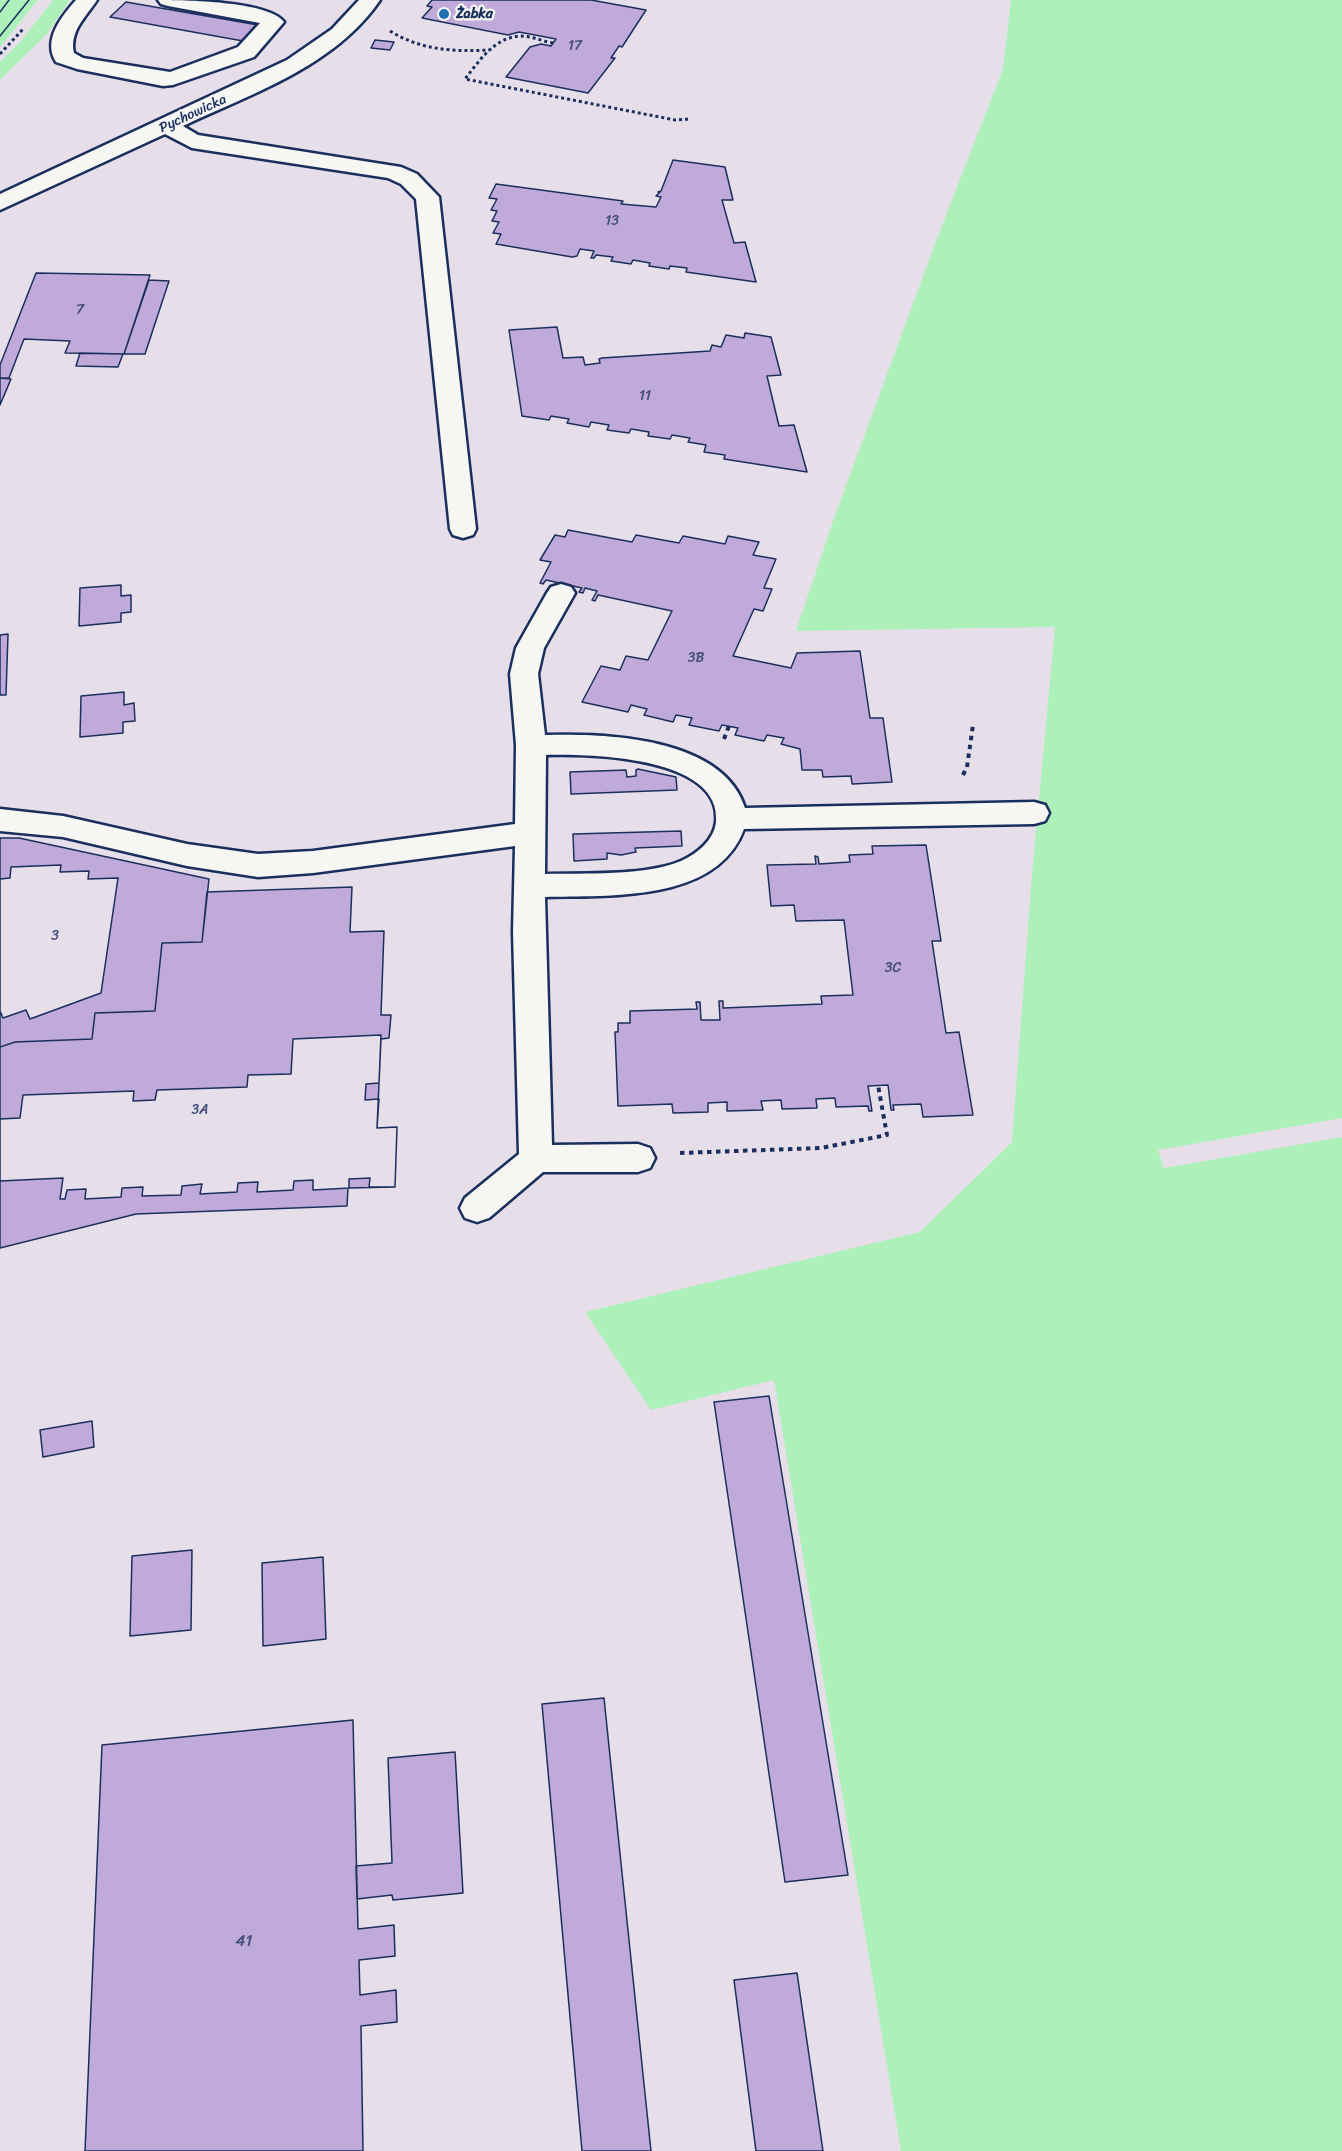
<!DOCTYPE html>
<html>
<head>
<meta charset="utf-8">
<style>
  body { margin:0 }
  canvas { display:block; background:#e6dfea }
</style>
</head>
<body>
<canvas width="1342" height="2151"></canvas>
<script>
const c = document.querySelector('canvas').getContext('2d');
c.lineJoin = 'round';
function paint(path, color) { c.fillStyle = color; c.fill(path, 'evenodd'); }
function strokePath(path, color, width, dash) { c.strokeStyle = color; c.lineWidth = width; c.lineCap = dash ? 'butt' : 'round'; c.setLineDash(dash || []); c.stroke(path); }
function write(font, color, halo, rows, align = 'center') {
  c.font = font + ' Sriracha,sans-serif'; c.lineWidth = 4.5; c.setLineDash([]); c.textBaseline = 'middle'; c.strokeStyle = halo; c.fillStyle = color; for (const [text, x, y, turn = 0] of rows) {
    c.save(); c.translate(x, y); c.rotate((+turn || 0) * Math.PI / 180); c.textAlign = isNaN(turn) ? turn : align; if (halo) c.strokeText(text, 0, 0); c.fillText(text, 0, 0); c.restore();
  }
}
const green = new Path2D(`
  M 0,0 L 38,0 L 0,47 Z
  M 53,0 L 70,0 L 47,34 L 0,80 L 0,62 L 21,41 Z
  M 1011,0 L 1342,0 L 1342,1118 L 1158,1150 L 1164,1168 L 1342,1137 L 1342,2151 L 901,2151 L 774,1380 L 651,1410 L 585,1312 L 920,1232 L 1012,1142 L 1032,874 L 1055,627 L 796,631 L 833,521 L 936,241 L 1003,69 Z`);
const building = new Path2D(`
  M 432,0 L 591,0 L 646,10 L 622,47 L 619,46 L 611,58 L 615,58 L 588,93 L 506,77 L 530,47 L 541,44 L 551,46 L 556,39 L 519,32 L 508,35 L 422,18 L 432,7 L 427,6 Z
  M 126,2 L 258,25 L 243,41 L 110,17 Z
  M 375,40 L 394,42 L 390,50 L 371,48 Z
  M 673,160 L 725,167 L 733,200 L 722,200 L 734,243 L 745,242 L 756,282 L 686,272 L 687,268 L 670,266 L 669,269 L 649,266 L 650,263 L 633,260 L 631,264 L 611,261 L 613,257 L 596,255 L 594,258 L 591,258 L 594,251 L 580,249 L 577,256 L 572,257 L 496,244 L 501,234 L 493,233 L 499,222 L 492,221 L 497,211 L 491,210 L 497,199 L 489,198 L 496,184 L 623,201 L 621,204 L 656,207 L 661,197 L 656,196 L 660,192 L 658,192 L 661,191 Z
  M 36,273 L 150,275 L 124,354 L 65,353 L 70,341 L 24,339 L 9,378 L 0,378 L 0,365 Z
  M 149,280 L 169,281 L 145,354 L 124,354 Z
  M 557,327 L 563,358 L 583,357 L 585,365 L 600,363 L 599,359 L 602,358 L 710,351 L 712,345 L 721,347 L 726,335 L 744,338 L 745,333 L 771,337 L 781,375 L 767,376 L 779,426 L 794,425 L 807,472 L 724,459 L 725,455 L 704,452 L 706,445 L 688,442 L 690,438 L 672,435 L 670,439 L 648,436 L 649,432 L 631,429 L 629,433 L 607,430 L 609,425 L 591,422 L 589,427 L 567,423 L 569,419 L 551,416 L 549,420 L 522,416 L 509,330 Z
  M 80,353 L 123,354 L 118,367 L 76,366 Z
  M 0,378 L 11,379 L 0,405 Z
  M 568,530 L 632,542 L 636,535 L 679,543 L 683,536 L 725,544 L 728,536 L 759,542 L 753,555 L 776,559 L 764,588 L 772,589 L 763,611 L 754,609 L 733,656 L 791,668 L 797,653 L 860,651 L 870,718 L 883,718 L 892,782 L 852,784 L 851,776 L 823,777 L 822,770 L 802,770 L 800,749 L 781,744 L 784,738 L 767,735 L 764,741 L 735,735 L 738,728 L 722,725 L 719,731 L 689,725 L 692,718 L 676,715 L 673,722 L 644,715 L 647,709 L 631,705 L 628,712 L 582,702 L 601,666 L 620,670 L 626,656 L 648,660 L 672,611 L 598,595 L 595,601 L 592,600 L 597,591 L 585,588 L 583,593 L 579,592 L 582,588 L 546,580 L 543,584 L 540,583 L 551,562 L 540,560 L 555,535 L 565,537 Z
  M 121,585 L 121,596 L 131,595 L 131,612 L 121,613 L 121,622 L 79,626 L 80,588 Z
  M 8,634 L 6,695 L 0,695 L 0,635 Z
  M 124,692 L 124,705 L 134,703 L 135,721 L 123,722 L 123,733 L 80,737 L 81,696 Z
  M 638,769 L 676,777 L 677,790 L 571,794 L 570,772 L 626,770 L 627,777 L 636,776 L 636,770 Z
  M 681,831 L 682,846 L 635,848 L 636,852 L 621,855 L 607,853 L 607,859 L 574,861 L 573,834 Z
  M 0,838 L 19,838 L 209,879 L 202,942 L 162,943 L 155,1011 L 95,1013 L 92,1039 L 15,1042 L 0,1047 Z
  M 926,845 L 941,941 L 932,941 L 946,1033 L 959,1032 L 973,1115 L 923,1117 L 921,1104 L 893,1105 L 894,1110 L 891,1110 L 888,1085 L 868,1086 L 872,1111 L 869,1111 L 868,1106 L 836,1107 L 835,1098 L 816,1099 L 817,1108 L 782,1109 L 781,1100 L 761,1101 L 763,1110 L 727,1111 L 727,1102 L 708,1103 L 708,1112 L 673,1113 L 672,1104 L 618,1106 L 615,1032 L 618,1032 L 618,1023 L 630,1023 L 630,1011 L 697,1009 L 696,1002 L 700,1002 L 701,1020 L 720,1020 L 719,1001 L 723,1001 L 723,1008 L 822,1004 L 821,996 L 853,995 L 844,920 L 796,921 L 794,905 L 771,906 L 767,865 L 816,864 L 815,856 L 818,857 L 819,864 L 850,862 L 849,855 L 873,854 L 872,846 Z
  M 61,865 L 60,872 L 89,871 L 88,879 L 118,878 L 101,993 L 30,1019 L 26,1010 L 3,1018 L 0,1011 L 0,879 L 10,878 L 11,867 Z
  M 352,887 L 350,932 L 384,931 L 381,1015 L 391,1015 L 389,1038 L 381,1039 L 377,1128 L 397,1127 L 395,1187 L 348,1188 L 347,1206 L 136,1214 L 0,1248 L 0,1047 L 15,1042 L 92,1039 L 95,1013 L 155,1011 L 162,943 L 202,942 L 207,892 Z
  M 381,1035 L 379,1083 L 366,1084 L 365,1100 L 379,1099 L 377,1128 L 397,1127 L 395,1187 L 369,1187 L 370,1178 L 349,1179 L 349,1188 L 313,1190 L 313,1180 L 294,1181 L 293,1190 L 257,1192 L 258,1182 L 238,1183 L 237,1192 L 200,1194 L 202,1184 L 182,1186 L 181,1195 L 142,1196 L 143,1187 L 122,1188 L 121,1197 L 85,1199 L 86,1189 L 67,1190 L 65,1199 L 60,1199 L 63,1178 L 0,1181 L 0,1119 L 20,1118 L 23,1095 L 134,1091 L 133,1101 L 155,1100 L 157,1090 L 247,1087 L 248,1075 L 291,1074 L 293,1039 Z
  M 769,1396 L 848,1875 L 785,1882 L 714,1402 Z
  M 92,1421 L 94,1447 L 43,1457 L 40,1430 Z
  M 192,1550 L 191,1630 L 130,1636 L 132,1556 Z
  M 323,1557 L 326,1639 L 263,1646 L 262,1563 Z
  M 604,1698 L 619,1844 L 651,2151 L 582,2151 L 542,1704 Z
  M 353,1720 L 358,1929 L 394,1925 L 395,1956 L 359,1960 L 360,1995 L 396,1990 L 397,2022 L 361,2026 L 363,2151 L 85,2151 L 102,1745 Z
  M 455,1752 L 463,1893 L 393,1900 L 392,1895 L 357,1899 L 356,1866 L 392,1863 L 388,1758 Z
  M 797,1973 L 823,2151 L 756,2151 L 734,1980 Z`);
const pathFar1 = new Path2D(`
  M 390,31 C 421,50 453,52 489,50
  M 553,43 C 542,41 531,36 520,36 C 495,37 479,61 465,79 L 675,120 L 690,119
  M 0,54 L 24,28`);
const path = new Path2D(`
  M 724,739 L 729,726
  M 963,775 L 967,767 L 973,725
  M 680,1153 L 821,1148 L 887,1135 L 878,1085`);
const minor = new Path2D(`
  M 76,0 L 97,0 C 86,17 69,31 74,53 L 83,58 L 170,72 L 238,47 L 260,23 L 168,6 L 161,4 L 158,0 C 183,0 269,1 284,22 L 254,57 L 173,85 L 163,86 L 77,69 L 56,62 C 42,40 62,16 76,0 Z
  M 359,0 L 380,0 C 335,66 253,93 183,126 L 198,135 L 401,167 L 417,174 L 439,197 L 476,529 L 473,535 L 463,538 L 453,535 L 450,529 L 416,199 L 401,184 L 388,178 L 192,148 L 165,134 L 0,210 L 0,194 L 287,60 L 332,29 Z
  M 561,584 L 571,587 L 575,593 L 544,648 L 538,674 L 545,735 C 605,733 723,737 745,808 L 1034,802 L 1045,805 L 1049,813 L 1045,821 L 1034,824 L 744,829 C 717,903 609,895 545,897 L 552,1145 L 638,1144 L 650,1148 L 655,1158 L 650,1168 L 638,1172 L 543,1172 L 489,1218 L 477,1222 L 465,1218 L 460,1208 L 465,1198 L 519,1154 L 513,932 L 515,846 L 313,873 L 258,877 L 187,866 L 63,837 L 0,831 L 0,809 L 63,816 L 187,844 L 258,854 L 313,851 L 515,824 L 516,745 L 510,674 L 516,648 L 547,593 L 551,587 ZM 546,755 C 588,754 722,756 716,822 C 714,840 697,854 681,861 C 646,876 583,873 545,874 Z`);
const tram = new Path2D(`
  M 0,12 L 9,0
  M 0,36 L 29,0`);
const markers = [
  [444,14,6,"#1f6fb2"]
];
const farPoinames = [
  ["Żabka",456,14]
];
const numberNames = [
  ["17",575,46],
  ["13",612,221],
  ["7",80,310],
  ["11",645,396],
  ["3B",696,658],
  ["3",55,936],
  ["3C",893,968],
  ["3A",200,1110]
];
const farStreetnames = [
  ["Pychowicka",193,114,-25]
];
const nearNumbernames = [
  ["41",244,1942]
];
paint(green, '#adf0ba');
paint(building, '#bfaad9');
strokePath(building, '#1b2f5e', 1.5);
strokePath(minor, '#1b2f5e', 5);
strokePath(pathFar1, '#1b2f5e', 3, [3, 3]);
strokePath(path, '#1b2f5e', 4, [4.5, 4.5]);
paint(minor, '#f6f6f2');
strokePath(tram, '#1b2f5e', 1.5);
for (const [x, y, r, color] of markers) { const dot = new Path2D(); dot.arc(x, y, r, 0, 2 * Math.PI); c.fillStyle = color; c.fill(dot); strokePath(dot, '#f6f6f2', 2); }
write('bold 14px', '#1b2f5e', '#f6f6f2', farPoinames, 'left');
write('14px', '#444e7d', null, numberNames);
write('14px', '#1b2f5e', '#f6f6f2', farStreetnames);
write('16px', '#444e7d', null, nearNumbernames);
</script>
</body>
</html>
